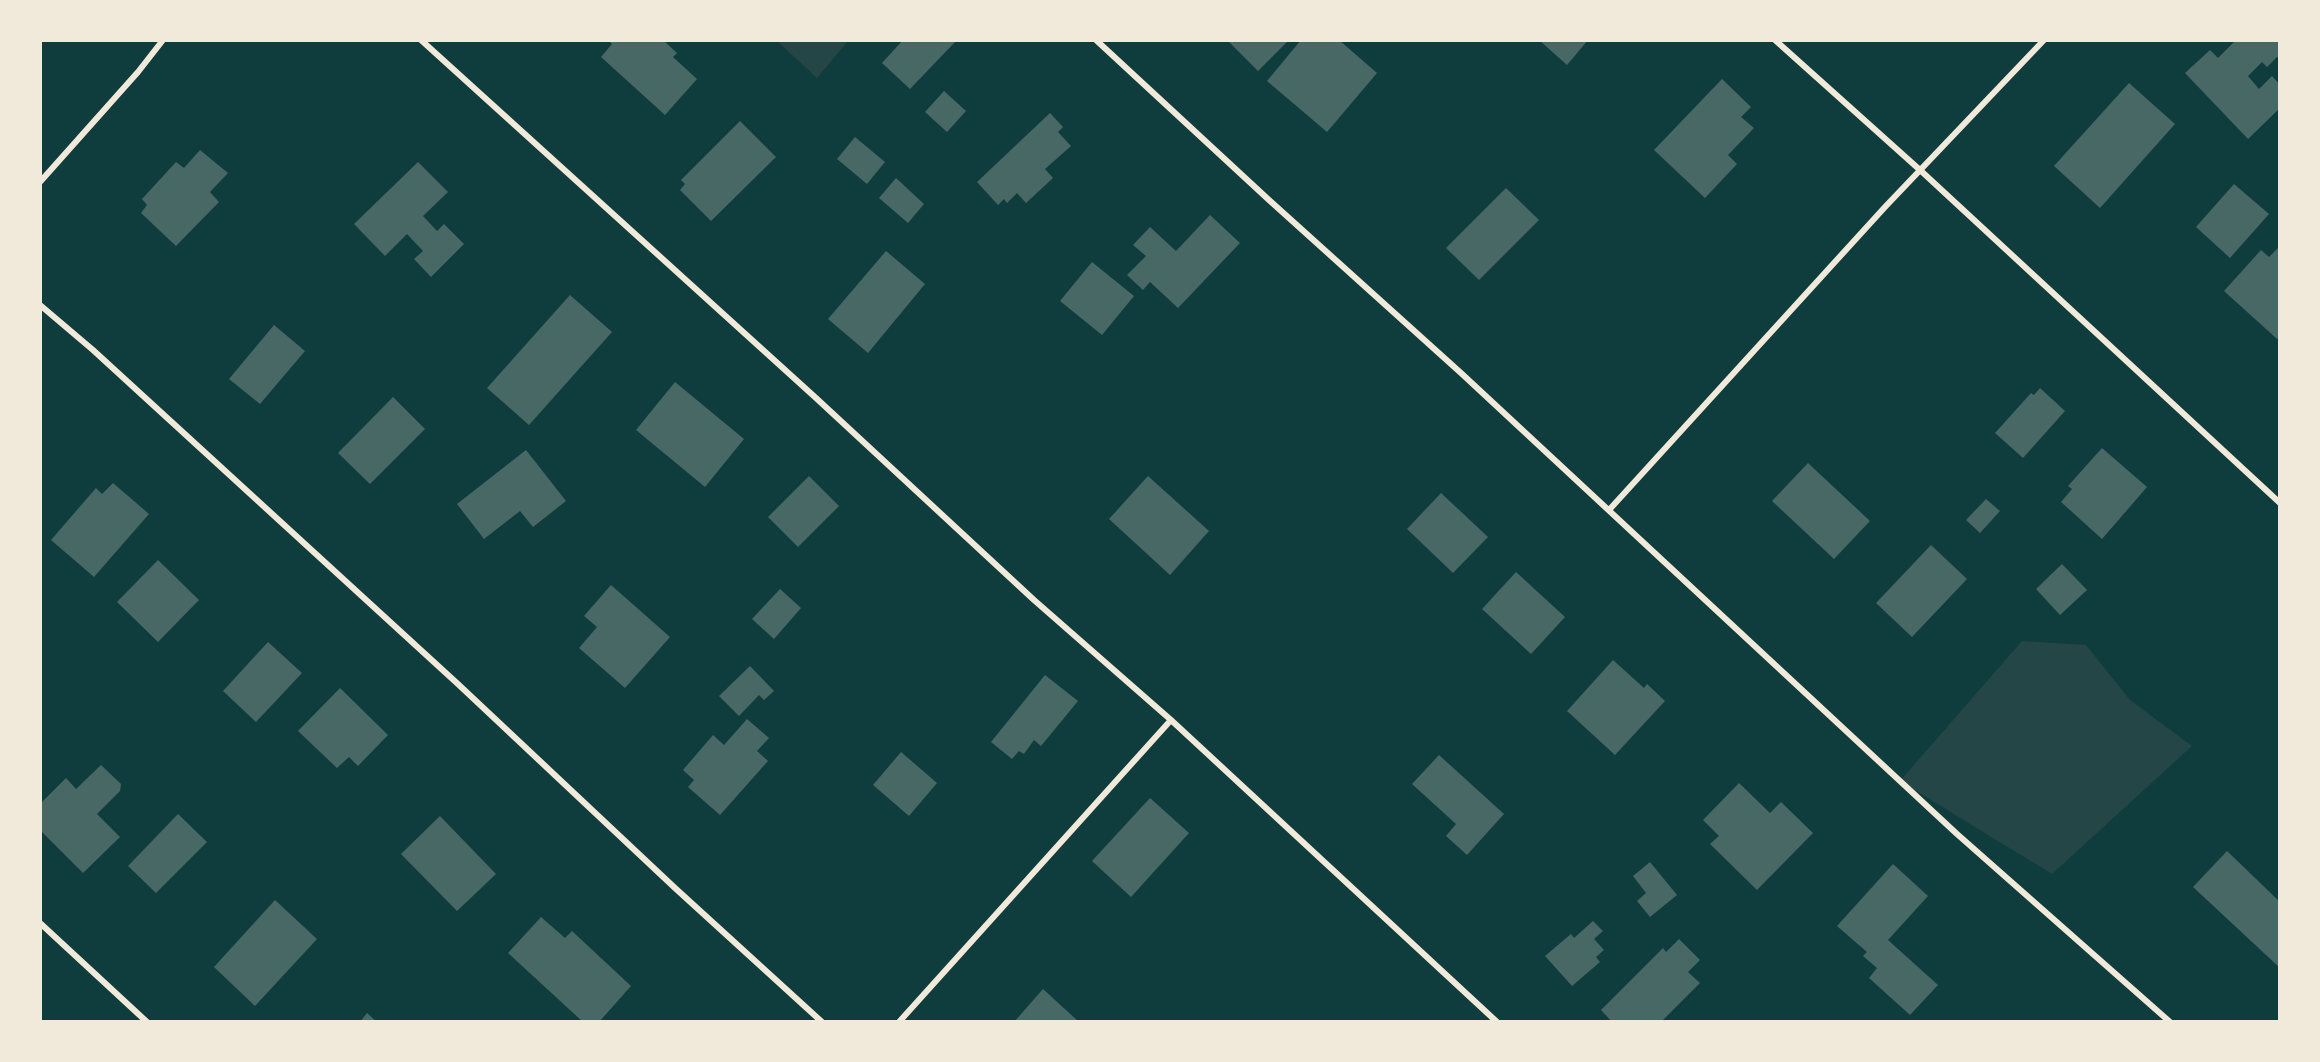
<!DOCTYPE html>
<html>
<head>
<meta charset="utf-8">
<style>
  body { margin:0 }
  #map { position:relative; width:2320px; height:1062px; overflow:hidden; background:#0f3d3e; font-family:Inter,sans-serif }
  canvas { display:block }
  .frame { position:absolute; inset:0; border:42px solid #f1e9da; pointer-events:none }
</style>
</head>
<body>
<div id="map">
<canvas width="2320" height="1062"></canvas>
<div class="frame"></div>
</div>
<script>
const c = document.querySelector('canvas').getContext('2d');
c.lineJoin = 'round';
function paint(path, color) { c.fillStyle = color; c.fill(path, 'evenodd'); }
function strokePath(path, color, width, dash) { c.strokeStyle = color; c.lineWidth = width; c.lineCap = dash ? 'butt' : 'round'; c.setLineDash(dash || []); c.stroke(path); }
const green = new Path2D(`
  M 777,41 L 848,41 L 817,78 Z
  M 2022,641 L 2086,645 L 2130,700 L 2192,746 L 2052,874 L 1900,781 Z`);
const building = new Path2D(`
  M 608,40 L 663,40 L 677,53 L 673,57 L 697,79 L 665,115 L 601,57 L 612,44 Z
  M 903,40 L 953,40 L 955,42 L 910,89 L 882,63 Z
  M 1227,40 L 1289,40 L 1258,71 Z
  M 1301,40 L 1339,40 L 1377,73 L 1327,132 L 1267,81 Z
  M 1539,40 L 1588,40 L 1567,65 Z
  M 2236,40 L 2280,40 L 2280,59 L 2277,57 L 2267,67 L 2262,62 L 2248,76 L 2259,89 L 2272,76 L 2280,85 L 2280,108 L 2248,139 L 2185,73 L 2210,50 L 2218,58 Z
  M 1722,79 L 1751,107 L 1741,117 L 1754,128 L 1728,155 L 1737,164 L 1705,198 L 1654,150 Z
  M 2129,83 L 2175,124 L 2100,208 L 2054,166 Z
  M 944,91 L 966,111 L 947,132 L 925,112 Z
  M 1050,113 L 1063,127 L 1058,132 L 1071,146 L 1045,169 L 1053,178 L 1026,203 L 1017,193 L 1007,203 L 1004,199 L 998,205 L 977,182 Z
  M 740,121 L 776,157 L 711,221 L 680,190 L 685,184 L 681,180 Z
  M 855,137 L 885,162 L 867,184 L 837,159 Z
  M 200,150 L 228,173 L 210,192 L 219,202 L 176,246 L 141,213 L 147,205 L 142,199 L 176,162 L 184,168 Z
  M 418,162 L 448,192 L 423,216 L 437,231 L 444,224 L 464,244 L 431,277 L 414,259 L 423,251 L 407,234 L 385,256 L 354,224 Z
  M 896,178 L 924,204 L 908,223 L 879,198 Z
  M 2234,184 L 2269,214 L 2230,258 L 2196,227 Z
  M 1506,188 L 1539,220 L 1479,280 L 1446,248 Z
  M 1210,215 L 1240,243 L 1178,308 L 1150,282 L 1143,290 L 1127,275 L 1146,256 L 1133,245 L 1150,227 L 1176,251 Z
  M 2280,246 L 2280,337 L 2277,339 L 2224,291 L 2261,250 L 2269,257 Z
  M 886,251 L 925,284 L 868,353 L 828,319 Z
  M 1092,262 L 1134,296 L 1102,335 L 1060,301 Z
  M 570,295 L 612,332 L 529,425 L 487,388 Z
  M 274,325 L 305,351 L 260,404 L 229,379 Z
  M 675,382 L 744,439 L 705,487 L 636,430 Z
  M 2040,388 L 2065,411 L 2023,458 L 1995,433 L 2031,393 L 2034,395 Z
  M 393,397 L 425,429 L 370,484 L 338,453 Z
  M 2102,448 L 2147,487 L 2102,539 L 2061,502 L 2072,489 L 2068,486 Z
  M 526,450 L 566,501 L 533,527 L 520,511 L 484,539 L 457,504 Z
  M 1808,463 L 1870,521 L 1834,559 L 1772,501 Z
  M 809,476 L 839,506 L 798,547 L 768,517 Z
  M 1148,476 L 1209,531 L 1170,575 L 1109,519 Z
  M 113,483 L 149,514 L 94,577 L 51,540 L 96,488 L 102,494 Z
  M 1441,493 L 1488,537 L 1453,573 L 1407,529 Z
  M 1986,499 L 2000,511 L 1980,533 L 1966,520 Z
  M 1931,545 L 1967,579 L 1912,637 L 1876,603 Z
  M 158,560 L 199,600 L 158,642 L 117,602 Z
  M 2062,564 L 2087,590 L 2060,615 L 2036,589 Z
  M 1516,572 L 1565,617 L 1531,654 L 1482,609 Z
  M 611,585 L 670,637 L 625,688 L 579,648 L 597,627 L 584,616 Z
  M 780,589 L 801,608 L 774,639 L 752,619 Z
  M 268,642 L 302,673 L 256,722 L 223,691 Z
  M 1613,660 L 1644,688 L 1647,684 L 1665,701 L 1615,755 L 1567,711 Z
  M 750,666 L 774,691 L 764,700 L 759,695 L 739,716 L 719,696 Z
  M 1045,675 L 1078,701 L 1041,746 L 1034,740 L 1024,754 L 1019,751 L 1012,759 L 991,742 Z
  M 340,688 L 388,735 L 358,766 L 349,757 L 337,768 L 298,731 Z
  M 747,719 L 769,738 L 757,751 L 768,761 L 720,815 L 688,787 L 694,780 L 683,770 L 713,735 L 724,745 Z
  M 901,752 L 937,783 L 909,816 L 873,785 Z
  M 1439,755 L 1504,814 L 1467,855 L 1446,836 L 1456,824 L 1412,784 Z
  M 101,765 L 121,784 L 120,791 L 97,814 L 120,837 L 83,873 L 40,830 L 40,804 L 66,778 L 76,789 Z
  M 1739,783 L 1770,813 L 1781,802 L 1813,833 L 1757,890 L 1710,844 L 1719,836 L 1703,820 Z
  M 1150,798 L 1189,833 L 1131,897 L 1092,861 Z
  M 178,814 L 207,842 L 156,893 L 128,866 Z
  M 440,816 L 496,874 L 457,911 L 401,854 Z
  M 2227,851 L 2280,902 L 2280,968 L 2193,887 Z
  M 1650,862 L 1677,895 L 1650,917 L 1637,901 L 1646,893 L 1633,876 Z
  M 1893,864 L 1928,896 L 1888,940 L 1938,985 L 1910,1015 L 1869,978 L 1877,968 L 1863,956 L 1867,952 L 1837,926 Z
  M 275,900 L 317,939 L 255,1006 L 214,967 Z
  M 541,917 L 565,938 L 572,931 L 631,986 L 599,1022 L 583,1022 L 508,953 Z
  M 1593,921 L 1603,931 L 1594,939 L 1604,950 L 1596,957 L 1600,962 L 1572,986 L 1545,956 L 1571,934 L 1574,938 Z
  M 1679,939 L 1700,960 L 1688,972 L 1700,983 L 1661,1022 L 1612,1022 L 1601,1010 L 1663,948 L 1666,952 Z
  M 1043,989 L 1079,1022 L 1014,1022 Z
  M 367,1013 L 377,1022 L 360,1022 Z`);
const minor = new Path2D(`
  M 421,40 L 816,398 L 1034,600 L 1171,720 L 1497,1022
  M 1096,40 L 1269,200 L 1461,373 L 1957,834 L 2170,1022
  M 1775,40 L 1920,170 L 2280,503
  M 40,182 L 138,72 L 163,40
  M 40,305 L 93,350 L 459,685 L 675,888 L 822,1022
  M 1609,510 L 1885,207 L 2044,40
  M 40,923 L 147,1022
  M 899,1022 L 1171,720`);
paint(green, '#244646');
paint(building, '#486865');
strokePath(minor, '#f1e9da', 6);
</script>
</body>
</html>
